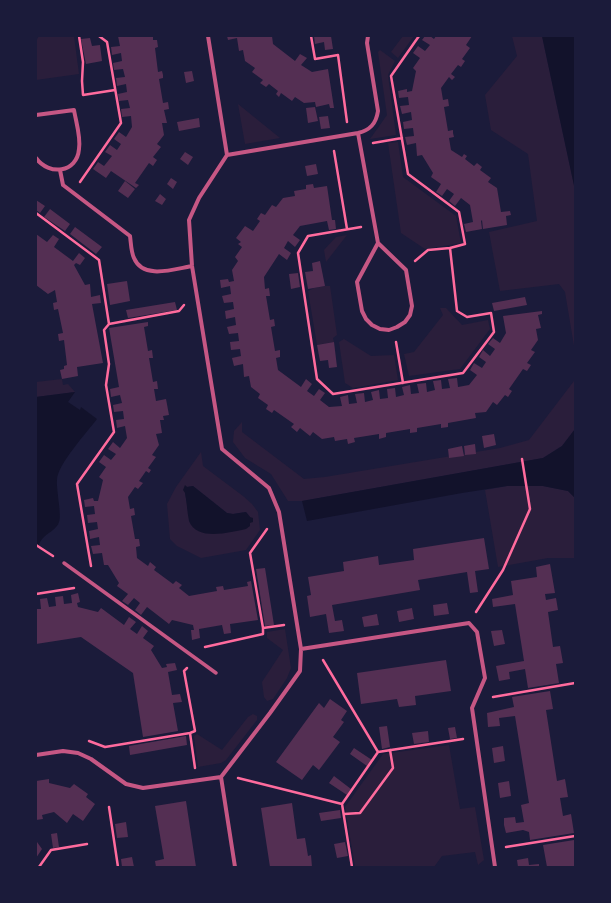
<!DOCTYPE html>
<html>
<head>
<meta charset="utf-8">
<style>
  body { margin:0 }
  #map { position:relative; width:611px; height:903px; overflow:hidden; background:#1b1b3a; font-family:Roboto,sans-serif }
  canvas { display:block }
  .frame { position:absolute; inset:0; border:37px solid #1b1b3a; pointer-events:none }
</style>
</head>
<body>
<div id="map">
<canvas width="611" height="903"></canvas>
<div class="frame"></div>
</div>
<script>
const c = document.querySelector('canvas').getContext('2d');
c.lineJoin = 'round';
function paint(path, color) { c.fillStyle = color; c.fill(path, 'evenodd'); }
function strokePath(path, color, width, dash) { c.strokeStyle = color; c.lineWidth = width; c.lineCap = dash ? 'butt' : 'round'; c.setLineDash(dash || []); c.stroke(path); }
const green = new Path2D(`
  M 39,36 L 74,36 L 79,74 L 36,80 L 36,41 Z
  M 403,36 L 414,36 L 398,58 L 391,52 Z
  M 512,36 L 542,36 L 575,190 L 575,352 L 565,292 L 559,284 L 500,291 L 489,232 L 537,221 L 528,154 L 491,130 L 485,95 L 517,56 Z
  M 380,50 L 395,61 L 388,75 L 396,135 L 370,139 L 387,115 L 378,52 Z
  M 238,104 L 280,138 L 245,144 Z
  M 398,142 L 403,177 L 456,216 L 461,243 L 425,249 L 401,233 L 388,143 Z
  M 347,235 L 326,262 L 324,250 L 336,237 Z
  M 325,286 L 330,286 L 337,335 L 333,338 L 334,342 L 317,345 L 308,291 L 314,288 Z
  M 440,308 L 446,308 L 462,325 L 488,320 L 490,329 L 460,369 L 409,376 L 404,354 L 414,352 L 443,315 Z
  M 344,339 L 371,356 L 394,355 L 398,380 L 353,388 L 345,383 L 339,342 Z
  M 575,369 L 575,429 L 562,446 L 543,458 L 302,501 L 288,501 L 271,474 L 245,458 L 233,442 L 234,431 L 242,422 L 242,432 L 304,479 L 325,477 L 500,448 L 529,440 L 574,381 Z
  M 62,379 L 63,385 L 68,384 L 75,392 L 36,397 L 36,382 Z
  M 201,452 L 203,466 L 243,496 L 252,504 L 258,512 L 260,530 L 246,550 L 201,558 L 177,546 L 170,539 L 167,504 L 176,487 ZM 186,486 L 187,487 L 193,486 L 227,513 L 233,514 L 246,512 L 250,517 L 190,522 L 185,493 Z
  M 507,486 L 543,486 L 568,491 L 575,498 L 575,558 L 548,558 L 498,567 L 485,490 Z
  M 285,629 L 291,668 L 287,678 L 273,699 L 267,701 L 264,697 L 262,682 L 283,650 L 267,638 L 267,632 Z
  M 253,714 L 257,716 L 257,720 L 226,760 L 221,763 L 198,767 L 194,736 L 197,734 L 222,750 L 248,717 Z
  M 449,745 L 460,809 L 475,807 L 484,860 L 478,865 L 475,852 L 442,856 L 434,867 L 355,867 L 345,807 L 383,754 Z`);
const water = new Path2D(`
  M 542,36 L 574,36 L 575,190 Z
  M 75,392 L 68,402 L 80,410 L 81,407 L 97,419 C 88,431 57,465 57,480 C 56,489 62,516 59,522 C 57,529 49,532 44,537 C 41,540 38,545 36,550 L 36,397 Z
  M 575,429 L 575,498 L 568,491 L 543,486 L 507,486 L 462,493 L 307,521 L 302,501 L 543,458 L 562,446 Z
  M 185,485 L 187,487 L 193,486 L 227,513 L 233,514 L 246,512 L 250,517 L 253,518 L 253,522 L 250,523 L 250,526 L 246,529 C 231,532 197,542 189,521 C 187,512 187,502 185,493 L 183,490 Z`);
const building = new Path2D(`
  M 118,36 L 153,36 L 153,40 L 157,40 L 158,47 L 155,48 L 158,72 L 162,71 L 163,75 L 163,78 L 159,79 L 163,103 L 168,102 L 169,109 L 164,110 L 167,123 L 162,123 L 164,135 L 157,144 L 161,147 L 153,157 L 157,160 L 153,166 L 149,163 L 135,183 L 139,185 L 136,188 L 111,171 L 106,178 L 93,169 L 98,162 L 104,166 L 112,156 L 105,152 L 110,145 L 117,150 L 121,144 L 114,139 L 119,132 L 126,137 L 132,127 L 131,116 L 122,117 L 121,109 L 130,108 L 128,100 L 119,101 L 118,94 L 127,92 L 126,84 L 117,86 L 116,78 L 125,77 L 123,69 L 114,70 L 113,63 L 122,61 L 121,53 L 112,55 L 111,47 L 120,46 Z
  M 227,36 L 272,36 L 273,44 L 295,61 L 300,54 L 307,58 L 301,65 L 312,72 L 328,69 L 334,108 L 330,108 L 329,104 L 316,107 L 315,102 L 304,103 L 295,97 L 292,101 L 281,93 L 279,97 L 276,94 L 278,91 L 269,84 L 266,87 L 260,83 L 263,80 L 252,72 L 255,68 L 245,61 L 243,50 L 239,51 L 237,38 L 228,40 Z
  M 314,36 L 331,36 L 333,49 L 325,50 L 324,42 L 315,44 Z
  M 425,36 L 430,36 L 434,39 L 436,36 L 472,36 L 466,45 L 470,48 L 462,59 L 465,61 L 461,67 L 458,65 L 451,74 L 455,77 L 452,80 L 449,77 L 441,88 L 443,100 L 448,99 L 449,106 L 444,107 L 448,131 L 453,130 L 453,133 L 454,137 L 449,138 L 451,150 L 462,157 L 464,154 L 467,156 L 465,159 L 474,166 L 477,163 L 482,167 L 480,170 L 491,178 L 488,182 L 497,188 L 501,212 L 510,211 L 511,215 L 506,216 L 507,225 L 483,229 L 482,220 L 481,221 L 482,229 L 466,232 L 464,224 L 473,222 L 470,205 L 461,198 L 455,206 L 449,201 L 454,194 L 447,189 L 442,196 L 436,192 L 441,184 L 431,177 L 433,173 L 422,155 L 417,156 L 416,143 L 407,145 L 405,137 L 414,136 L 413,128 L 404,129 L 403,122 L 412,120 L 411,112 L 402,114 L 400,106 L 409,105 L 408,97 L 399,98 L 398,91 L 407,89 L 407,92 L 412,91 L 416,71 L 413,68 L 420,58 L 413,53 L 418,46 L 425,51 L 430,45 L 422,40 Z
  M 90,38 L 92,46 L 100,45 L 102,61 L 86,64 L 81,39 Z
  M 192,71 L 194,81 L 186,83 L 184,72 Z
  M 315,107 L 318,121 L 308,123 L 306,108 Z
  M 328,116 L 330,128 L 321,129 L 319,117 Z
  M 199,118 L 200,127 L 179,131 L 177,122 Z
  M 185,152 L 193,157 L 188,165 L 180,159 Z
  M 316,164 L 318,174 L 307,176 L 305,166 Z
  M 171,178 L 177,182 L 173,189 L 167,184 Z
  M 125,181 L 135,189 L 128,198 L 118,191 Z
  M 313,184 L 314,188 L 327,186 L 332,220 L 335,220 L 336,229 L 329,230 L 327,221 L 300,226 L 293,235 L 300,240 L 295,247 L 288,241 L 284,248 L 291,253 L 287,260 L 279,254 L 264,277 L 265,289 L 269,288 L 270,296 L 266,296 L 270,320 L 274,319 L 275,326 L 271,327 L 275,351 L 280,350 L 280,357 L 276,358 L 278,370 L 301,387 L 306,379 L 312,384 L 307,391 L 314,396 L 319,389 L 325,393 L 320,400 L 329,407 L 342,406 L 340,397 L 348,395 L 349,404 L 357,403 L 355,394 L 364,393 L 365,402 L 373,400 L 371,392 L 379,390 L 380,399 L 388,398 L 387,389 L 395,388 L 396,397 L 404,395 L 402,387 L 410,385 L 411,394 L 419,393 L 417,384 L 426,383 L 427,392 L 435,390 L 433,381 L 441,380 L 442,389 L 450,388 L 448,379 L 457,378 L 458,387 L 469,385 L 477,375 L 470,370 L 474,363 L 482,368 L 486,362 L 479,357 L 483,350 L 490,356 L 495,349 L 488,344 L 493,338 L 500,343 L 506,333 L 503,316 L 542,311 L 542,314 L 538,315 L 541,328 L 536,329 L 538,340 L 531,350 L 535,352 L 527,363 L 531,365 L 527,371 L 523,369 L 509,389 L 512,391 L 508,397 L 505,395 L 497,405 L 493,402 L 486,412 L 475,413 L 476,418 L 448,423 L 448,427 L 441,428 L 441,424 L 417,428 L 417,432 L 410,433 L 410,429 L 386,433 L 386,437 L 379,439 L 379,434 L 354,438 L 355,442 L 348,444 L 347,439 L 335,441 L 334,437 L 322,439 L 313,432 L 310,436 L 300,428 L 297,432 L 291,427 L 294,424 L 274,410 L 272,413 L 266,409 L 268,405 L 258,398 L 260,394 L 251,387 L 249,376 L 244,377 L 243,364 L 234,366 L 232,358 L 241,356 L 240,349 L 231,350 L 230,342 L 239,341 L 238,333 L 229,334 L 227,327 L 236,325 L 235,317 L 226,319 L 225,311 L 234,309 L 233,302 L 224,303 L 222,296 L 231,294 L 230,286 L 221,288 L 220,280 L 228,279 L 229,282 L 234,281 L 232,270 L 238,261 L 235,257 L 242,247 L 238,244 L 241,242 L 236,238 L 245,226 L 253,231 L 260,221 L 257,219 L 261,213 L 265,215 L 272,205 L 276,207 L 283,198 L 295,196 L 294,191 L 306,189 L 306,185 Z
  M 160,194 L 166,199 L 162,205 L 155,201 Z
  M 36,200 L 45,206 L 40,213 L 36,210 Z
  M 50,209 L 70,224 L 65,231 L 44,217 Z
  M 75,227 L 102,247 L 96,254 L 70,234 Z
  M 36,234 L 47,242 L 53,235 L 59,239 L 54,247 L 73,261 L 79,253 L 85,258 L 80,265 L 76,263 L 74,265 L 85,285 L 90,284 L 91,297 L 100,295 L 101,303 L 92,304 L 103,363 L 77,367 L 78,376 L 62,379 L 60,370 L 68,368 L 64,369 L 64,366 L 67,365 L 64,340 L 59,341 L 58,334 L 63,333 L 58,309 L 54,310 L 53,303 L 57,302 L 55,290 L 48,294 L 36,285 Z
  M 320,261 L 325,286 L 308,289 L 305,272 L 313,271 L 312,263 Z
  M 298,273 L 300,287 L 291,289 L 289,274 Z
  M 127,281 L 130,301 L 110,305 L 107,284 Z
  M 525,297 L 527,305 L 494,311 L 492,303 Z
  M 175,302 L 177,310 L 128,318 L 126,310 Z
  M 148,322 L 148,326 L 144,327 L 148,351 L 152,350 L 153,358 L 149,358 L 153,382 L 157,381 L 158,389 L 154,389 L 156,401 L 166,399 L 169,415 L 163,416 L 164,420 L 160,420 L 162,433 L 156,434 L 159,445 L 152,455 L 156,457 L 148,468 L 151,470 L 149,473 L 146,471 L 139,481 L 143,483 L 138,489 L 135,487 L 128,497 L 130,509 L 134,508 L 135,515 L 131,516 L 135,539 L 139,539 L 140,546 L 136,547 L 137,558 L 148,566 L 150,562 L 156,567 L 154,570 L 173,584 L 176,581 L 182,585 L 179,588 L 189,596 L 217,591 L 216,587 L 223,586 L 224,590 L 248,586 L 247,582 L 251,581 L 258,620 L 230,624 L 231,633 L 224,634 L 222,625 L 199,629 L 200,638 L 192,640 L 191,630 L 194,630 L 193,625 L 172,620 L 169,624 L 147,607 L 141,615 L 135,610 L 140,603 L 134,598 L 128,605 L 122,601 L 128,594 L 117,586 L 119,583 L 108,565 L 104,565 L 102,553 L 93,554 L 91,546 L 100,545 L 99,537 L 90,539 L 89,531 L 98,529 L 97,522 L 88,523 L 87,515 L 95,514 L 94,506 L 85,507 L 84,500 L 93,498 L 94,501 L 98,501 L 103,480 L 99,477 L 106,467 L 99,462 L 104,455 L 111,460 L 116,454 L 108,449 L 113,442 L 120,448 L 127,438 L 125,426 L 117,428 L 116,420 L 124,419 L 123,411 L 114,412 L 113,405 L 122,403 L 120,395 L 111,397 L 110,389 L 119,387 L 109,328 Z
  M 334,342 L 337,367 L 329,368 L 328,360 L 320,361 L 317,345 Z
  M 494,434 L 496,445 L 484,448 L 482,436 Z
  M 475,444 L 476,454 L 465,455 L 464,446 Z
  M 462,446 L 464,456 L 449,458 L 448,449 Z
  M 484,538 L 489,569 L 475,571 L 478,592 L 470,593 L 467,572 L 418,580 L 420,590 L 332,605 L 335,621 L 342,620 L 344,631 L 329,633 L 326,614 L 310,617 L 307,596 L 311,595 L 308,577 L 344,571 L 343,562 L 378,556 L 379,565 L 414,560 L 413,549 Z
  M 550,564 L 555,593 L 545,594 L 546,600 L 556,598 L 558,610 L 548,612 L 553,647 L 560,646 L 563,663 L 556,664 L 559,683 L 528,688 L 525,669 L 509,672 L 510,679 L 499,681 L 496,666 L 524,661 L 515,604 L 493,607 L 492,599 L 513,595 L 511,581 L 537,577 L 536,567 Z
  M 265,568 L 274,625 L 265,626 L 256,569 Z
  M 78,593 L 80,602 L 77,603 L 78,607 L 98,612 L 101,608 L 124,625 L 129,617 L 136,622 L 130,629 L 137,634 L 142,626 L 148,631 L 143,638 L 154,646 L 151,650 L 162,668 L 167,667 L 166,664 L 175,663 L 177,670 L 168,672 L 172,695 L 180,694 L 182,702 L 173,703 L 178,731 L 143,737 L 133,673 L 81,637 L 36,644 L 36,609 L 41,609 L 40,599 L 47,598 L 49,607 L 56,606 L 55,597 L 63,596 L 64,604 L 72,603 L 71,595 Z
  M 447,603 L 449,614 L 434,616 L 433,605 Z
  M 412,608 L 414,619 L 399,622 L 397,611 Z
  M 377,614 L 379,625 L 364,627 L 362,617 Z
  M 502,630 L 505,644 L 494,646 L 491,631 Z
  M 446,660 L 451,691 L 415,696 L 416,705 L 399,707 L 397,699 L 361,704 L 357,673 Z
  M 550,691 L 553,709 L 546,710 L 557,781 L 565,779 L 568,797 L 560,798 L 563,816 L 571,814 L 574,833 L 530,840 L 529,832 L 523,830 L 506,833 L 504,825 L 504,818 L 515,817 L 516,823 L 524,822 L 521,805 L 529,803 L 515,716 L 499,718 L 500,726 L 488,727 L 487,713 L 514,707 L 512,697 Z
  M 330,699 L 347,711 L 341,720 L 344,722 L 333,737 L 340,742 L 319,770 L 313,765 L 302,780 L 276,762 L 319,703 L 324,708 Z
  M 387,726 L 390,747 L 382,749 L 379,727 Z
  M 455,727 L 457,738 L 450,739 L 448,728 Z
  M 428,731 L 429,742 L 414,744 L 412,733 Z
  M 186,736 L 187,745 L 130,755 L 129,746 Z
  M 503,746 L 505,761 L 494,763 L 492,748 Z
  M 354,748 L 372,760 L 367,766 L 350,754 Z
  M 334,776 L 351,789 L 347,795 L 329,783 Z
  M 49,779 L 49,783 L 70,788 L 74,784 L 88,794 L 86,797 L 95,804 L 83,821 L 73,814 L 67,823 L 54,812 L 42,815 L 43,819 L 36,820 L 36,781 Z
  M 509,781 L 511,796 L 500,798 L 498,783 Z
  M 186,801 L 196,867 L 156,867 L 155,861 L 164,859 L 155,806 Z
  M 292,803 L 297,839 L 305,838 L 308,856 L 311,855 L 312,867 L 270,867 L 261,808 Z
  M 340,810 L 341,818 L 321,821 L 319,813 Z
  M 126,822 L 128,837 L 117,838 L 115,824 Z
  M 57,833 L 59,847 L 53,848 L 51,834 Z
  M 574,840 L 575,867 L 547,867 L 543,845 Z
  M 37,842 L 42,849 L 36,858 L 36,843 Z
  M 345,842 L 348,856 L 337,858 L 334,844 Z
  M 132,857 L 134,867 L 122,867 L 121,859 Z
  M 528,858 L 529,865 L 539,864 L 539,867 L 518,867 L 517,860 Z`);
const path = new Path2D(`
  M 79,36 L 83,62 L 82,81 L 83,95 L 115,90
  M 311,36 L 315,59 L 338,55 L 347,122
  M 373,143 L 402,138
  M 334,151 L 347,229
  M 80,182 L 121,123 L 107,42 L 99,36
  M 36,213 L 99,260 L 109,324 L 104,330 L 109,364 L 106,385 L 114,432 L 77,484 L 91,566
  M 361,227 L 308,236 L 298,253 L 317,379 L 333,394 L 463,373 L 494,332 L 491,313 L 467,317 L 457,311 L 450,248 L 465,244 L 459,212 L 408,174 L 391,76 L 419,36
  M 415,261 L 428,250 L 450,248
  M 109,324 L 179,311 L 184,305
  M 396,342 L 403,383
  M 36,545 L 53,556
  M 36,594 L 74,588
  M 476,612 L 503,570 L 530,509 L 522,459
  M 263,628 L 250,553 L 267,529
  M 205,647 L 263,634 L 263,628 L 284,625
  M 323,660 L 378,752
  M 493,697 L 575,683
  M 190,733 L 195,768
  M 89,741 L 105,747 L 190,733 L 195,731 L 184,671 L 187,668
  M 238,778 L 342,804
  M 109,807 L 118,867
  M 344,814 L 360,813 L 393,768 L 390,750
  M 506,847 L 575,836
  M 39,867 L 51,850 L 87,844
  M 352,867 L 342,804 L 378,752 L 463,739`);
const pedestrian = new Path2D(`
  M 64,563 L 216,673`);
const minor = new Path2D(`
  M 36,115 L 74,110 C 76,122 81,137 79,149 C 77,173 49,176 36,158
  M 358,133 L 378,243
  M 227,155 L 358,133 C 370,130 376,124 378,111 L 367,43 L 368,36
  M 60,170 L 63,185 L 130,236 C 131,243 131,252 134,258 C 143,280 174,269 192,266
  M 378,243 L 406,270 L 412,306 L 410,315 L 405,322 L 397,327 L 389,330 L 380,329 L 372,325 L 366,319 L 362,311 L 357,282 Z
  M 301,649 L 469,623 L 477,632 L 485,678 L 472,708 L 495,867
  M 36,755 L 63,751 L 78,753 L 91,759 L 126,784 L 143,788 L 221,777 L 270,713 L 300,671 L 301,649 L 279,512 L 269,488 L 222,449 L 192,266 L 189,220 L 199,198 L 227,155 L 208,36
  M 221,777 L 235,867`);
paint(green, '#2a1e3b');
paint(water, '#12122b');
paint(building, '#542f53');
strokePath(path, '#ff6b9d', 2.5);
strokePath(pedestrian, '#c65784', 3.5);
strokePath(minor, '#c65784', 4);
</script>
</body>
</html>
